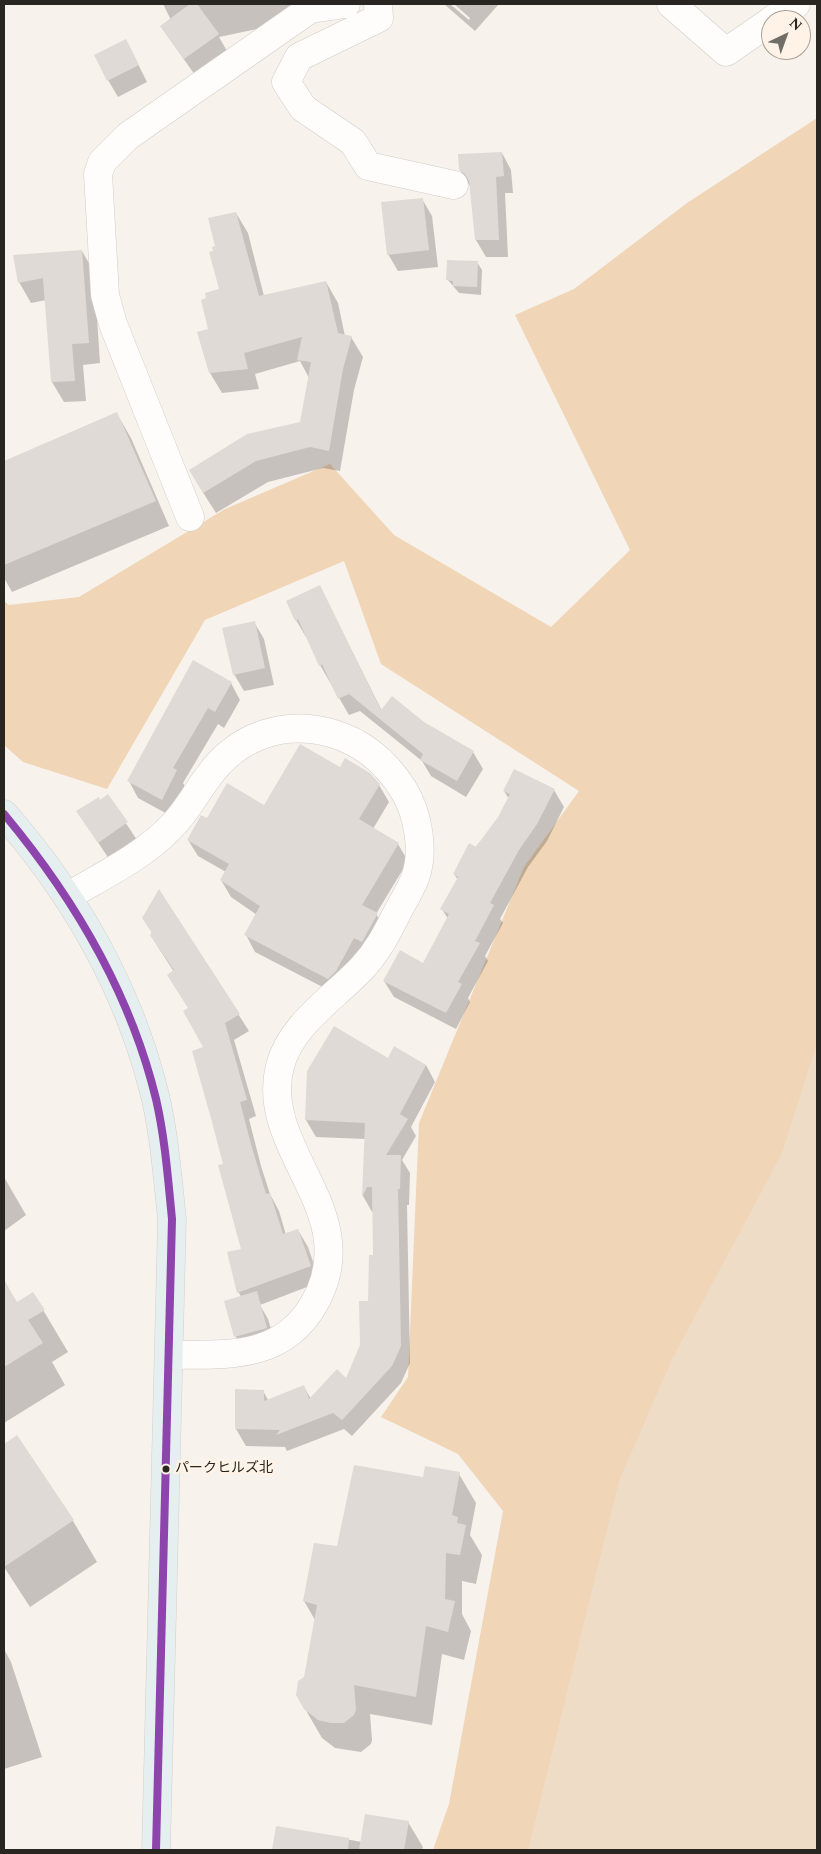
<!DOCTYPE html>
<html>
<head>
<meta charset="utf-8">
<style>
  body { margin:0 }
  #map { position:relative; width:821px; height:1854px; overflow:hidden; background:#f8f2ec; font-family:Spectral,serif }
  canvas { display:block }
  .frame { position:absolute; inset:0; border:5px solid #292520; pointer-events:none }
  .north { position:absolute; left:761px; top:10px; width:50px; height:50px; box-sizing:border-box; background:#fef3e6; border:1px solid #a9a197; border-radius:50%; rotate:42deg; font-size:14px; font-weight:700; line-height:20px; text-align:center; color:#292520 }
  .north::after { content:''; display:block; margin:auto; width:18px; height:22px; background:#716d67; clip-path:polygon(50% 0,100% 100%,50% 72%,0 100%) }
</style>
</head>
<body>
<div id="map">
<canvas width="821" height="1854"></canvas>
<div class="frame"></div>
<div class="north">N</div>
</div>
<script>
const c = document.querySelector('canvas').getContext('2d');
c.lineJoin = 'round';
function paint(path, color) { c.fillStyle = color; c.fill(path, 'evenodd'); }
function strokePath(path, color, width, dash) { c.strokeStyle = color; c.lineWidth = width; c.lineCap = dash ? 'butt' : 'round'; c.setLineDash(dash || []); c.stroke(path); }
function write(font, color, halo, rows, align = 'center') {
  c.font = font + ' Spectral,"Noto Sans JP",serif'; c.lineWidth = 5; c.setLineDash([]); c.textBaseline = 'middle'; c.strokeStyle = halo; c.fillStyle = color; for (const [text, x, y, turn = 0] of rows) {
    c.save(); c.translate(x, y); c.rotate((+turn || 0) * Math.PI / 180); c.textAlign = isNaN(turn) ? turn : align; if (halo) c.strokeText(text, 0, 0); c.fillText(text, 0, 0); c.restore();
  }
}
const green = new Path2D(`
  M 817,825 L 817,1850 L 466,1850 Z`);
const forest = new Path2D(`
  M 817,118 L 817,1043 L 782,1153 L 672,1359 L 619,1481 L 528,1850 L 433,1850 L 449,1804 L 503,1511 L 458,1454 L 381,1417 L 408,1377 L 419,1123 L 524,867 L 579,791 L 381,664 L 344,561 L 205,620 L 107,789 L 23,762 L 4,745 L 4,601 L 9,605 L 79,597 L 225,509 L 330,464 L 394,535 L 551,627 L 630,550 L 515,315 L 574,289 L 687,203 Z`);
const shadow = new Path2D(`
  M 163,4 L 296,4 L 300,20 L 219,37 L 227,51 L 195,75 L 161,27 L 171,20 Z
  M 444,4 L 450,4 L 469,20 L 470,18 L 454,4 L 498,5 L 475,31 Z
  M 135,58 L 147,82 L 118,97 L 108,80 Z
  M 502,153 L 511,170 L 513,193 L 505,193 L 508,257 L 486,257 L 476,240 L 471,188 L 460,170 Z
  M 422,199 L 432,216 L 438,267 L 398,271 L 388,254 Z
  M 236,213 L 248,233 L 264,296 L 326,282 L 338,303 L 345,336 L 351,337 L 363,357 L 354,390 L 340,471 L 323,468 L 268,482 L 216,513 L 202,491 L 301,423 L 309,378 L 300,361 L 255,374 L 259,389 L 222,393 L 210,373 L 210,330 L 220,290 L 214,252 Z
  M 82,251 L 94,272 L 100,363 L 83,365 L 86,401 L 64,402 L 52,382 L 46,300 L 31,303 L 19,282 Z
  M 477,262 L 482,270 L 481,295 L 459,293 L 448,280 Z
  M 117,414 L 131,438 L 169,526 L 12,592 L 4,578 L 4,462 Z
  M 320,587 L 382,711 L 423,723 L 473,752 L 483,769 L 466,797 L 431,776 L 422,761 L 360,711 L 349,715 L 320,665 L 307,636 L 306,637 L 296,620 Z
  M 254,622 L 264,639 L 274,685 L 244,691 L 234,674 Z
  M 231,683 L 240,700 L 224,728 L 218,724 L 183,783 L 186,788 L 171,816 L 138,798 L 129,781 Z
  M 341,768 L 379,785 L 389,802 L 373,829 L 398,844 L 408,861 L 376,914 L 387,931 L 338,995 L 255,952 L 246,935 L 257,915 L 231,897 L 221,880 L 226,872 L 198,856 L 188,840 L 208,820 L 264,806 Z
  M 554,790 L 564,807 L 547,841 L 528,867 L 500,919 L 503,923 L 485,956 L 488,961 L 468,998 L 470,1002 L 456,1029 L 394,997 L 384,981 L 423,964 L 448,919 L 442,909 L 458,880 L 454,874 L 499,818 L 509,799 L 504,791 Z
  M 108,796 L 137,840 L 109,859 L 78,812 Z
  M 159,891 L 249,1031 L 234,1040 L 256,1116 L 249,1119 L 261,1166 L 270,1194 L 279,1211 L 286,1235 L 298,1230 L 308,1247 L 320,1282 L 260,1305 L 268,1319 L 276,1345 L 245,1353 L 236,1337 L 226,1302 L 244,1302 L 239,1293 L 228,1253 L 242,1250 L 224,1164 L 204,1048 L 174,972 L 151,936 Z
  M 388,1060 L 426,1065 L 435,1082 L 411,1127 L 416,1136 L 402,1160 L 410,1173 L 409,1205 L 407,1205 L 410,1363 L 401,1383 L 352,1436 L 344,1429 L 287,1451 L 285,1447 L 246,1446 L 236,1429 L 263,1391 L 268,1400 L 304,1387 L 311,1399 L 346,1380 L 361,1345 L 370,1302 L 375,1256 L 374,1209 L 372,1212 L 363,1196 L 365,1139 L 316,1137 L 306,1120 Z
  M 4,1177 L 26,1215 L 4,1231 Z
  M 4,1280 L 17,1303 L 33,1293 L 68,1352 L 52,1362 L 65,1385 L 4,1423 Z
  M 17,1437 L 73,1521 L 97,1562 L 30,1607 L 4,1567 L 4,1446 Z
  M 459,1474 L 476,1503 L 470,1535 L 482,1555 L 476,1584 L 462,1581 L 462,1614 L 471,1631 L 464,1660 L 442,1654 L 432,1725 L 370,1714 L 372,1740 L 371,1744 L 361,1752 L 335,1748 L 322,1738 L 297,1695 L 305,1678 L 315,1620 L 304,1601 L 338,1548 L 424,1478 Z
  M 4,1649 L 11,1662 L 42,1757 L 4,1769 Z
  M 408,1822 L 423,1847 L 422,1850 L 273,1850 L 277,1827 L 362,1842 Z`);
const building = new Path2D(`
  M 190,4 L 197,4 L 219,34 L 184,59 L 160,26 Z
  M 126,39 L 139,65 L 107,81 L 94,55 Z
  M 502,152 L 504,176 L 496,177 L 499,240 L 475,240 L 469,181 L 465,174 L 459,170 L 458,154 Z
  M 423,198 L 429,250 L 387,255 L 381,202 Z
  M 236,212 L 259,296 L 326,281 L 338,333 L 352,336 L 343,369 L 329,451 L 310,447 L 256,461 L 203,493 L 189,470 L 247,434 L 300,422 L 311,362 L 297,360 L 302,337 L 244,353 L 248,369 L 209,373 L 197,332 L 208,329 L 201,300 L 206,298 L 205,293 L 219,289 L 209,252 L 213,251 L 212,247 L 215,246 L 208,218 Z
  M 82,250 L 89,343 L 72,344 L 75,381 L 51,382 L 43,278 L 18,283 L 13,255 Z
  M 447,260 L 478,261 L 477,287 L 453,286 L 453,281 L 446,280 Z
  M 117,412 L 156,501 L 4,565 L 4,461 Z
  M 320,585 L 381,710 L 392,696 L 424,722 L 474,751 L 457,781 L 420,760 L 423,754 L 349,694 L 338,699 L 322,664 L 319,666 L 298,619 L 295,621 L 286,601 Z
  M 255,621 L 265,668 L 233,675 L 222,628 Z
  M 193,660 L 232,682 L 215,712 L 208,708 L 173,768 L 177,770 L 162,800 L 127,781 Z
  M 300,744 L 340,767 L 345,758 L 370,773 L 380,784 L 359,819 L 399,843 L 362,905 L 378,913 L 362,942 L 354,938 L 336,971 L 328,979 L 244,935 L 260,906 L 220,880 L 229,864 L 187,840 L 201,815 L 207,818 L 227,783 L 264,805 Z
  M 514,769 L 555,789 L 537,824 L 519,850 L 490,903 L 494,905 L 475,941 L 480,943 L 458,982 L 462,984 L 446,1013 L 383,981 L 400,950 L 423,963 L 449,914 L 440,909 L 458,877 L 453,874 L 469,843 L 476,847 L 498,817 L 510,794 L 503,791 Z
  M 108,794 L 128,822 L 98,843 L 76,811 L 99,797 L 100,800 Z
  M 159,889 L 240,1014 L 225,1023 L 247,1100 L 240,1102 L 252,1148 L 266,1194 L 270,1193 L 283,1234 L 298,1229 L 311,1266 L 237,1293 L 227,1252 L 241,1249 L 218,1165 L 223,1164 L 212,1122 L 192,1051 L 203,1047 L 183,1011 L 188,1008 L 167,975 L 174,970 L 150,935 L 152,933 L 142,918 Z
  M 334,1026 L 388,1058 L 394,1046 L 426,1065 L 400,1114 L 408,1119 L 386,1155 L 401,1155 L 400,1189 L 398,1189 L 401,1346 L 392,1366 L 342,1420 L 333,1413 L 276,1435 L 280,1430 L 235,1429 L 235,1389 L 264,1390 L 264,1401 L 304,1385 L 309,1399 L 337,1369 L 346,1378 L 360,1345 L 359,1301 L 368,1301 L 369,1255 L 373,1255 L 372,1187 L 367,1187 L 362,1197 L 365,1123 L 305,1120 L 307,1071 Z
  M 4,1281 L 17,1302 L 33,1292 L 45,1310 L 28,1320 L 43,1343 L 4,1367 Z
  M 257,1291 L 267,1328 L 234,1337 L 224,1301 Z
  M 17,1435 L 74,1520 L 4,1567 L 4,1444 Z
  M 354,1465 L 423,1477 L 425,1466 L 460,1472 L 452,1515 L 458,1517 L 457,1523 L 466,1525 L 460,1555 L 446,1553 L 445,1599 L 455,1601 L 448,1632 L 426,1626 L 416,1697 L 354,1685 L 356,1710 L 354,1715 L 344,1723 L 331,1723 L 318,1720 L 304,1709 L 296,1695 L 298,1681 L 304,1677 L 317,1605 L 303,1601 L 314,1543 L 337,1546 Z
  M 365,1814 L 409,1821 L 404,1850 L 359,1850 Z
  M 276,1826 L 349,1838 L 348,1850 L 272,1850 Z`);
const street = new Path2D(`
  M 378,4 L 379,18 L 299,57 L 286,82 L 303,108 L 353,142 L 368,166 L 454,185
  M 671,4 L 726,52 L 771,21
  M 772,20 L 796,4
  M 190,517 L 113,324 L 105,295 L 98,174 L 102,162 L 128,136 L 310,9 L 346,4
  M 68,896 C 102,876 142,857 170,828 C 186,813 195,794 208,777 C 237,736 283,720 331,733 C 362,742 386,762 403,789 C 418,813 425,851 415,878 C 410,891 402,903 396,915 C 386,935 377,952 362,968 C 334,998 291,1024 280,1066 C 258,1151 367,1212 314,1304 C 281,1361 225,1354 169,1355`);
const primary = new Path2D(`
  M 4,814 C 72,892 125,983 152,1084 C 164,1127 167,1174 172,1219 L 156,1850`);
const bus1 = new Path2D(`
  M 4,814 C 74,898 130,992 156,1099 C 165,1138 168,1179 172,1219 L 156,1850`);
const markers = [
  [166,1469,4.5,"#292520"]
];
const busNames = [
  ["パークヒルズ北",175,1469]
];
paint(green, '#eedcc7');
paint(forest, '#f0d5b6');
paint(shadow, '#0003');
paint(building, '#dfdad5');
strokePath(street, '#d0ccc6', 29);
strokePath(primary, '#d2cfcb', 29);
strokePath(street, '#fefdfc', 28);
strokePath(primary, '#e6eff0', 28);
strokePath(bus1, '#8e44ad', 8);
for (const [x, y, r, color] of markers) { const dot = new Path2D(); dot.arc(x, y, r, 0, 2 * Math.PI); c.fillStyle = color; c.fill(dot); strokePath(dot, '#fef3e6', 2); }
write('14px', '#292520', '#fef3e6', busNames, 'left');
</script>
</body>
</html>
